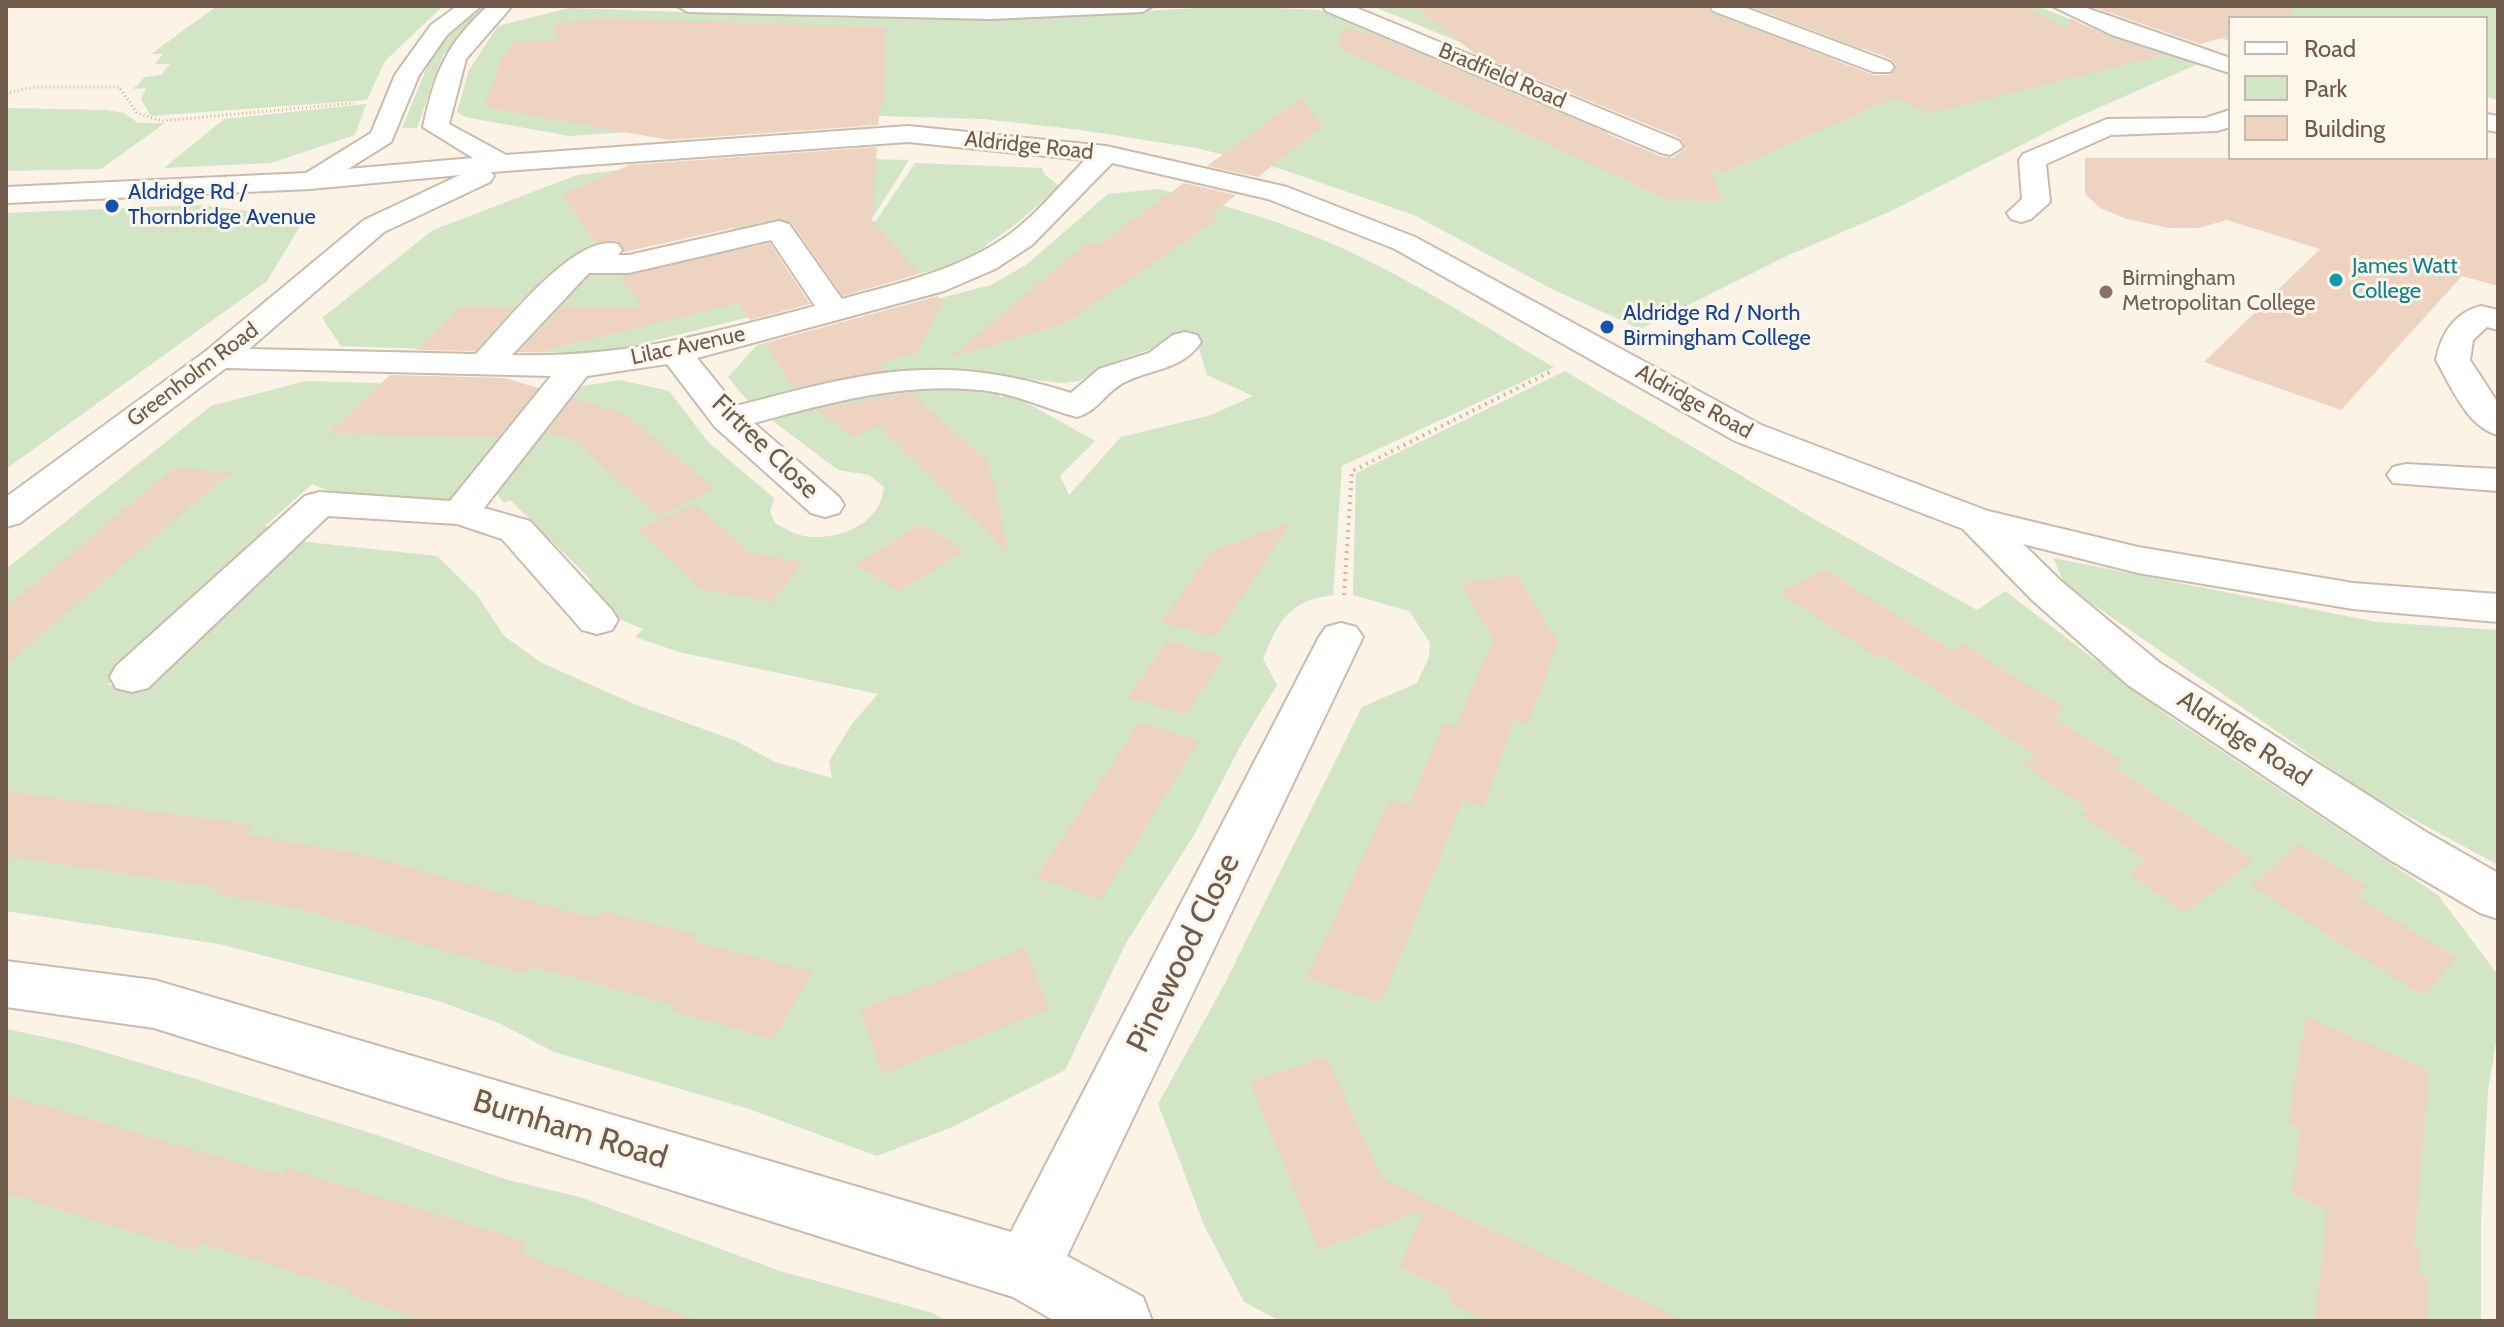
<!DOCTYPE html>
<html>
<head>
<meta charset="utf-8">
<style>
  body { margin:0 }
  #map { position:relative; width:2504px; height:1327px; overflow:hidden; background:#faf3e6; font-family:Cabin,sans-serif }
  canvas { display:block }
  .frame { position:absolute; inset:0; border:8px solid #705b4d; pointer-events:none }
  .legend { position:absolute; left:2228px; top:16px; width:260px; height:144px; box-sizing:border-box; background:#fdf7eb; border:2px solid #c5b9ac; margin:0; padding:10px 14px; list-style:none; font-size:24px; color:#705b4d }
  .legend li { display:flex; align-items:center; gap:16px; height:40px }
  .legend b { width:40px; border:2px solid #c5b9ac }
</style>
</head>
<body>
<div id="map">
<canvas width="2504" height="1327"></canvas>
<div class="frame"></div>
<ul class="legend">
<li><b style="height:10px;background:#fff"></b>Road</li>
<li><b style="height:22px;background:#d2e6c5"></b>Park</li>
<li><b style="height:22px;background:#edd3c0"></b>Building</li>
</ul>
</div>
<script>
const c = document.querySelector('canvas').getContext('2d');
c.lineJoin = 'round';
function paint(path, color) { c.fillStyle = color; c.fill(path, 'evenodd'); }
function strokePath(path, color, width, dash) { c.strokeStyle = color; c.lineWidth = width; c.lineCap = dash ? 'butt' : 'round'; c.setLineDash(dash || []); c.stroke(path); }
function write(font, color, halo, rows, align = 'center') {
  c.font = font + ' Cabin,sans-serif'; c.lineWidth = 6; c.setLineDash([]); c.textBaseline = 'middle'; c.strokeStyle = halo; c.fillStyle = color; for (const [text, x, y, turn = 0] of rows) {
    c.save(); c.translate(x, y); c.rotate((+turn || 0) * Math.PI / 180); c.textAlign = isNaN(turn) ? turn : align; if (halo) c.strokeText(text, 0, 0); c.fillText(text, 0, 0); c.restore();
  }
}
const green = new Path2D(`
  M 217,6 L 443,6 L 385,61 L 367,100 L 151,116 L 141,99 L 146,88 L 133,89 L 145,77 L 161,75 L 170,64 L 155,64 L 163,54 L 151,54 Z
  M 481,6 L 491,6 L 443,55 L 417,128 L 402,128 L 434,50 Z
  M 1230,6 L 1320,10 L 1607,132 L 1609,139 L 1647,163 L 1723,150 L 1372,6 L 1696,6 L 1831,58 L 1856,77 L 1922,79 L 1877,49 L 1861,49 L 1748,6 L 2037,6 L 2099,31 L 2198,64 L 2071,120 L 1889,212 L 1789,255 L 1640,329 L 1550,288 L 1414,215 L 1281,169 L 1196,148 L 1081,130 L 983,119 L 879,116 L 569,136 L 465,117 L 457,112 L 469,70 L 498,26 L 569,8 L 846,18 L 1094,14 Z
  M 2159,6 L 2498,6 L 2498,100 L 2486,97 L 2486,18 L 2230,18 L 2230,41 L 2176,25 Z
  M 366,104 L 355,135 L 271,163 L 164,168 L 224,119 Z
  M 6,108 L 106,110 L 124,113 L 138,123 L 165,123 L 101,169 L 6,171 Z
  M 827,158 L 909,160 L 872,219 L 787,222 L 735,230 L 729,222 L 627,236 L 586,249 L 490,351 L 341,346 L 322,318 L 433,230 L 577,175 L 637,168 Z
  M 915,163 L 1042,168 L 1045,175 L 1059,186 L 1020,221 L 961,263 L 841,294 L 807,235 L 876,221 Z
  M 1158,189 C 1216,202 1273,219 1328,242 C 1407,276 1480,324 1554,367 L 1342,466 L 1333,595 C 1289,600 1278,622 1263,659 L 1277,685 L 1243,741 L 1194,835 L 1126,943 L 1065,1070 L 952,1127 L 877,1156 L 749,1109 L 554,1052 L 501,1024 L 439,1001 L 219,944 L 6,911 L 6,569 L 211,406 L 305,381 L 554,388 L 460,501 L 331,492 L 312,484 L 265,526 L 273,528 L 108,685 L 141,688 L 298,541 L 437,556 L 478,596 L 504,636 L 542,663 L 634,704 L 734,740 L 775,762 L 832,778 L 829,761 L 852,724 L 878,694 L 679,652 L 635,637 L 643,629 L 617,618 L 591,590 L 590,579 L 510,500 L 504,503 L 490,485 L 570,388 L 620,380 L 669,391 L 709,443 L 774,498 L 770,512 L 775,523 C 785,529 798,536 810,537 C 844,539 881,522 884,487 L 869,475 L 838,470 L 765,415 L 857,386 L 995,386 L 1000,397 L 1013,395 L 1095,441 L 1060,476 L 1069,495 L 1121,437 L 1211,415 L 1253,396 L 1207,375 L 1194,332 L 1173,335 L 1177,340 L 1111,363 L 1079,381 L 1063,383 L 981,374 L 872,375 L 751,405 L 728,377 L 757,345 L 991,285 L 1026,265 L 1108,194 Z
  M 199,205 L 305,218 L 267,281 L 6,469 L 6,213 Z
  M 746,244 L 790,307 L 620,349 L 584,353 L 507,352 L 579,272 Z
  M 1565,371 L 1812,518 L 1977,610 L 2005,591 L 2170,717 L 2438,895 L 2498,975 L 2498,1030 L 2488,1091 L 2481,1220 L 2481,1321 L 1280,1321 L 1244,1302 L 1204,1225 L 1158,1104 L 1224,985 L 1362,707 L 1417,683 L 1429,657 L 1430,643 L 1409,611 L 1353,595 L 1356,473 Z
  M 2053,558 L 2377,622 L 2498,630 L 2498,865 L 2369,795 L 2065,585 Z
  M 6,1029 L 73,1043 L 192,1078 L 380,1136 L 508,1180 L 580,1197 L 780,1271 L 933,1313 L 946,1321 L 6,1321 Z`);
const building = new Path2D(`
  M 1415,6 L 1707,6 L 1712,14 L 1874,75 L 1890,75 L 1896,65 L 1891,59 L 1750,6 L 2023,6 L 2068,29 L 2069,18 L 2111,38 L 2163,55 L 1932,113 L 1894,98 L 1724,172 L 1711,168 L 1723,202 L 1666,199 L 1337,47 L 1344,28 L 1375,35 L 1660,156 L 1672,158 L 1686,148 L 1680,138 L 1475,54 Z
  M 2090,6 L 2290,6 L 2291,18 L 2230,18 L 2230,36 L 2200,44 Z
  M 596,18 L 886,27 L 884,106 L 880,106 L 878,125 L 669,140 L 484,107 L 501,60 L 513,42 L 559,39 L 553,25 Z
  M 1301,98 L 1323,126 L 1258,177 L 1207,166 Z
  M 877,147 L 872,220 L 919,274 L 843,296 L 790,221 L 778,218 L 624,252 L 618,241 L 596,243 L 562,194 L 630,165 Z
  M 2085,158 L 2498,158 L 2498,286 L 2462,276 L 2341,410 L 2204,362 L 2320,249 L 2227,220 L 2198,228 L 2169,228 L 2127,219 L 2100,208 L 2085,194 Z
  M 1184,183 L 1236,195 L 1211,215 L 1219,218 L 1066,323 L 949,358 L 1087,243 L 1098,245 Z
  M 770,243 L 810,304 L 750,320 L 739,303 L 537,352 L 519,352 L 562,307 L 642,307 L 620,276 Z
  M 938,296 L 943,302 L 916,353 L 878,364 L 886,370 L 793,388 L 765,343 Z
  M 462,306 L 515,307 L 475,351 L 416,350 Z
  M 390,375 L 505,378 L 538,388 L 497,438 L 329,433 Z
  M 911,393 L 989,463 L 1009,554 L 878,425 L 855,437 L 816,410 L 894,395 L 890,402 L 900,394 Z
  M 573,398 L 625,414 L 715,489 L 657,516 L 575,441 L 547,432 Z
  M 174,468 L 231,472 L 6,665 L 6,607 Z
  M 695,504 L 751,553 L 803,562 L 772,602 L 700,589 L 638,529 Z
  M 1291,522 L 1216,637 L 1161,622 L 1211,552 Z
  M 921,524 L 965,550 L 898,592 L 856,564 Z
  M 1824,569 L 1953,651 L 1963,644 L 2066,709 L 2054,718 L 2123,762 L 2115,768 L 2253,860 L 2185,913 L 2129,874 L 2146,860 L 2080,815 L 2088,809 L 2023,765 L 2036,756 L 1883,655 L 1878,658 L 1780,593 Z
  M 1516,574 L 1558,642 L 1528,724 L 1514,720 L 1484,806 L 1463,800 L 1381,1003 L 1307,978 L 1390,799 L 1410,805 L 1443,723 L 1456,726 L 1493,639 L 1461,584 Z
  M 1167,641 L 1223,657 L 1187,715 L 1128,698 Z
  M 1140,722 L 1199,741 L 1101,900 L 1036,877 Z
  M 6,791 L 255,825 L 247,834 L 359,854 L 596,919 L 602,911 L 696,935 L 692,941 L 813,972 L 773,1039 L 672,1011 L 675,1005 L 531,966 L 525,974 L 299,909 L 215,893 L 221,888 L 6,856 Z
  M 2298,844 L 2367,886 L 2357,897 L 2457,958 L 2423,996 L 2251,886 Z
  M 1025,948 L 1050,1009 L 881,1074 L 861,1009 Z
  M 2306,1017 L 2429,1070 L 2414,1247 L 2419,1249 L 2418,1272 L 2428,1277 L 2427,1321 L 2315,1321 L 2327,1211 L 2292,1193 L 2300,1128 L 2288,1122 Z
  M 1326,1057 L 1383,1179 L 1685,1321 L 1485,1321 L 1449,1304 L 1452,1293 L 1400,1267 L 1424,1210 L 1319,1250 L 1250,1082 Z
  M 6,1095 L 281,1175 L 286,1168 L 527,1242 L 520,1253 L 689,1318 L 688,1321 L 425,1321 L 347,1294 L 350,1290 L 201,1243 L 195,1251 L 6,1193 Z`);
const pathFar1 = new Path2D(`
  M 6,93 L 36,87 L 119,87 L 137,113 L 162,121 L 354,103`);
const path = new Path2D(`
  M 1344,595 L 1352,471 L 1554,370`);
const minor = new Path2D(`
  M 457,6 L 481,6 L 447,35 L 419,75 L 391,142 L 348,169 L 473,158 L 423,127 C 435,72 446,44 488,6 L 512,6 L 466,59 L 449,124 L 506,155 L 908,126 L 1106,146 L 1287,187 L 1415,237 L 1761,425 L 1988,511 L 2138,547 L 2353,583 L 2498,594 L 2498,622 L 2353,609 L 2138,573 L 2023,544 L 2062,582 L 2160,663 L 2426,832 L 2498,873 L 2498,919 L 2480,913 L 2390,860 L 2128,685 L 2032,600 L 1963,529 L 1735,441 L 1395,249 L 1268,199 L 1112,163 L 1032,245 L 995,269 L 944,291 L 697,358 L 736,406 C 865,372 940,351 1071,393 L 1099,369 L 1149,353 L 1173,335 L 1185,332 L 1197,335 L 1201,342 C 1182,371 1151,368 1123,383 C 1105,393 1098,411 1077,417 C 1049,410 1023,397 995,392 C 913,379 832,402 754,423 L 839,497 L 844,505 L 839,513 L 825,517 L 811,513 L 715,427 L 667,364 L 587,376 L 484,508 L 530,521 L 612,610 L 618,620 L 612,630 L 597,634 L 582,630 L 502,539 L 457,524 L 328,516 L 148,688 L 132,692 L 116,688 L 110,677 L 116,666 L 305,496 L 319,492 L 450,501 L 551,376 L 226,368 L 20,523 L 6,527 L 6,497 L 206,351 L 364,220 L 460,175 L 310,189 L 6,203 L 6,187 L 306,173 L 371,133 L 395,75 L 431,25 ZM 908,142 L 1085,160 C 1061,184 1037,214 1010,234 C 960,270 900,283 842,299 L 789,224 L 779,221 L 629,255 L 618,255 L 622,250 L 618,244 C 574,233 505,324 476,354 L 249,349 L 384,232 L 490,182 L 494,176 L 491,172 ZM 771,240 L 815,306 C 708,334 624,358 512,355 L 589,273 L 629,273 Z
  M 677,6 L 1153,6 L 1142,12 L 991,19 L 688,12 Z
  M 1323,6 L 1352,6 L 1679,141 L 1683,147 L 1670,155 L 1661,153 L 1326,11 Z
  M 1710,6 L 1741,6 L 1890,62 L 1894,67 L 1890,72 L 1874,72 L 1713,11 Z
  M 2052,6 L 2081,6 L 2230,58 L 2230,73 L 2112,35 Z
  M 2230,110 L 2230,127 L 2217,131 L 2111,135 L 2046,164 L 2050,202 L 2031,219 L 2021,222 L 2011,219 L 2007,213 L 2022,199 L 2019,160 L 2023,154 L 2107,119 L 2205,118 Z
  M 2486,114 L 2498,116 L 2498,132 L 2486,130 Z
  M 2481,306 L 2498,310 L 2498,330 L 2487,327 L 2473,340 L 2470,360 L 2498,403 L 2498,435 C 2467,427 2451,386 2436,360 C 2441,334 2454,313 2481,306 Z
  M 2406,464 L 2498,469 L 2498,491 L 2393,483 L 2387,475 L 2393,467 Z
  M 1341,623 L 1356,627 L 1363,637 L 1067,1256 L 1143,1297 L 1152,1321 L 1055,1321 L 1013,1297 L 154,1028 L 6,1007 L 6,961 L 154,980 L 1011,1232 L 1319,637 L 1326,627 Z`);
const markers = [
  [112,206,8,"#1a4fb4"],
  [2336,280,8,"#0f9aa8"],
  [2106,292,8,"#8d6e63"],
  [1607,327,8,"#1a4fb4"]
];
const farStreetnames = [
  ["Bradfield Road",1502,76,23],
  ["Aldridge Road",1029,146,6],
  ["Lilac Avenue",688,346,-12],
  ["Greenholm Road",193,375,-37],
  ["Aldridge Road",1694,402,29]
];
const farTransitnames = [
  ["Aldridge Rd /",128,193],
  ["Thornbridge Avenue",128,218],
  ["Aldridge Rd / North",1623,314],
  ["Birmingham College",1623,339]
];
const farCulturenames = [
  ["James Watt",2352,267],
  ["College",2352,292]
];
const farEducationnames = [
  ["Birmingham",2122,279],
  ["Metropolitan College",2122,304]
];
const streetNames = [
  ["Firtree Close",765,447,44],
  ["Aldridge Road",2244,739,33]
];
const nearStreetnames = [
  ["Pinewood Close",1184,953,-64],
  ["Burnham Road",570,1130,17]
];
paint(green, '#d2e6c5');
paint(building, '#edd3c0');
strokePath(minor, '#cabbad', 4);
strokePath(pathFar1, '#d1b7a3', 3, [1, 3]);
strokePath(path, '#d1b7a3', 4, [2, 5]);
paint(minor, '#fff');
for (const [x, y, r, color] of markers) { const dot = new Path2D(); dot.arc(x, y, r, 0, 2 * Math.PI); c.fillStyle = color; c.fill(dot); strokePath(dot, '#fdf7eb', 3); }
write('22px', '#705b4d', '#fdf7eb', farStreetnames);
write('22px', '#164399', '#fdf7eb', farTransitnames, 'left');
write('22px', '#0d838f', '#fdf7eb', farCulturenames, 'left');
write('22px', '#785e54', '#fdf7eb', farEducationnames, 'left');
write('26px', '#705b4d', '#fdf7eb', streetNames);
write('32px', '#705b4d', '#fdf7eb', nearStreetnames);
</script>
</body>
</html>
